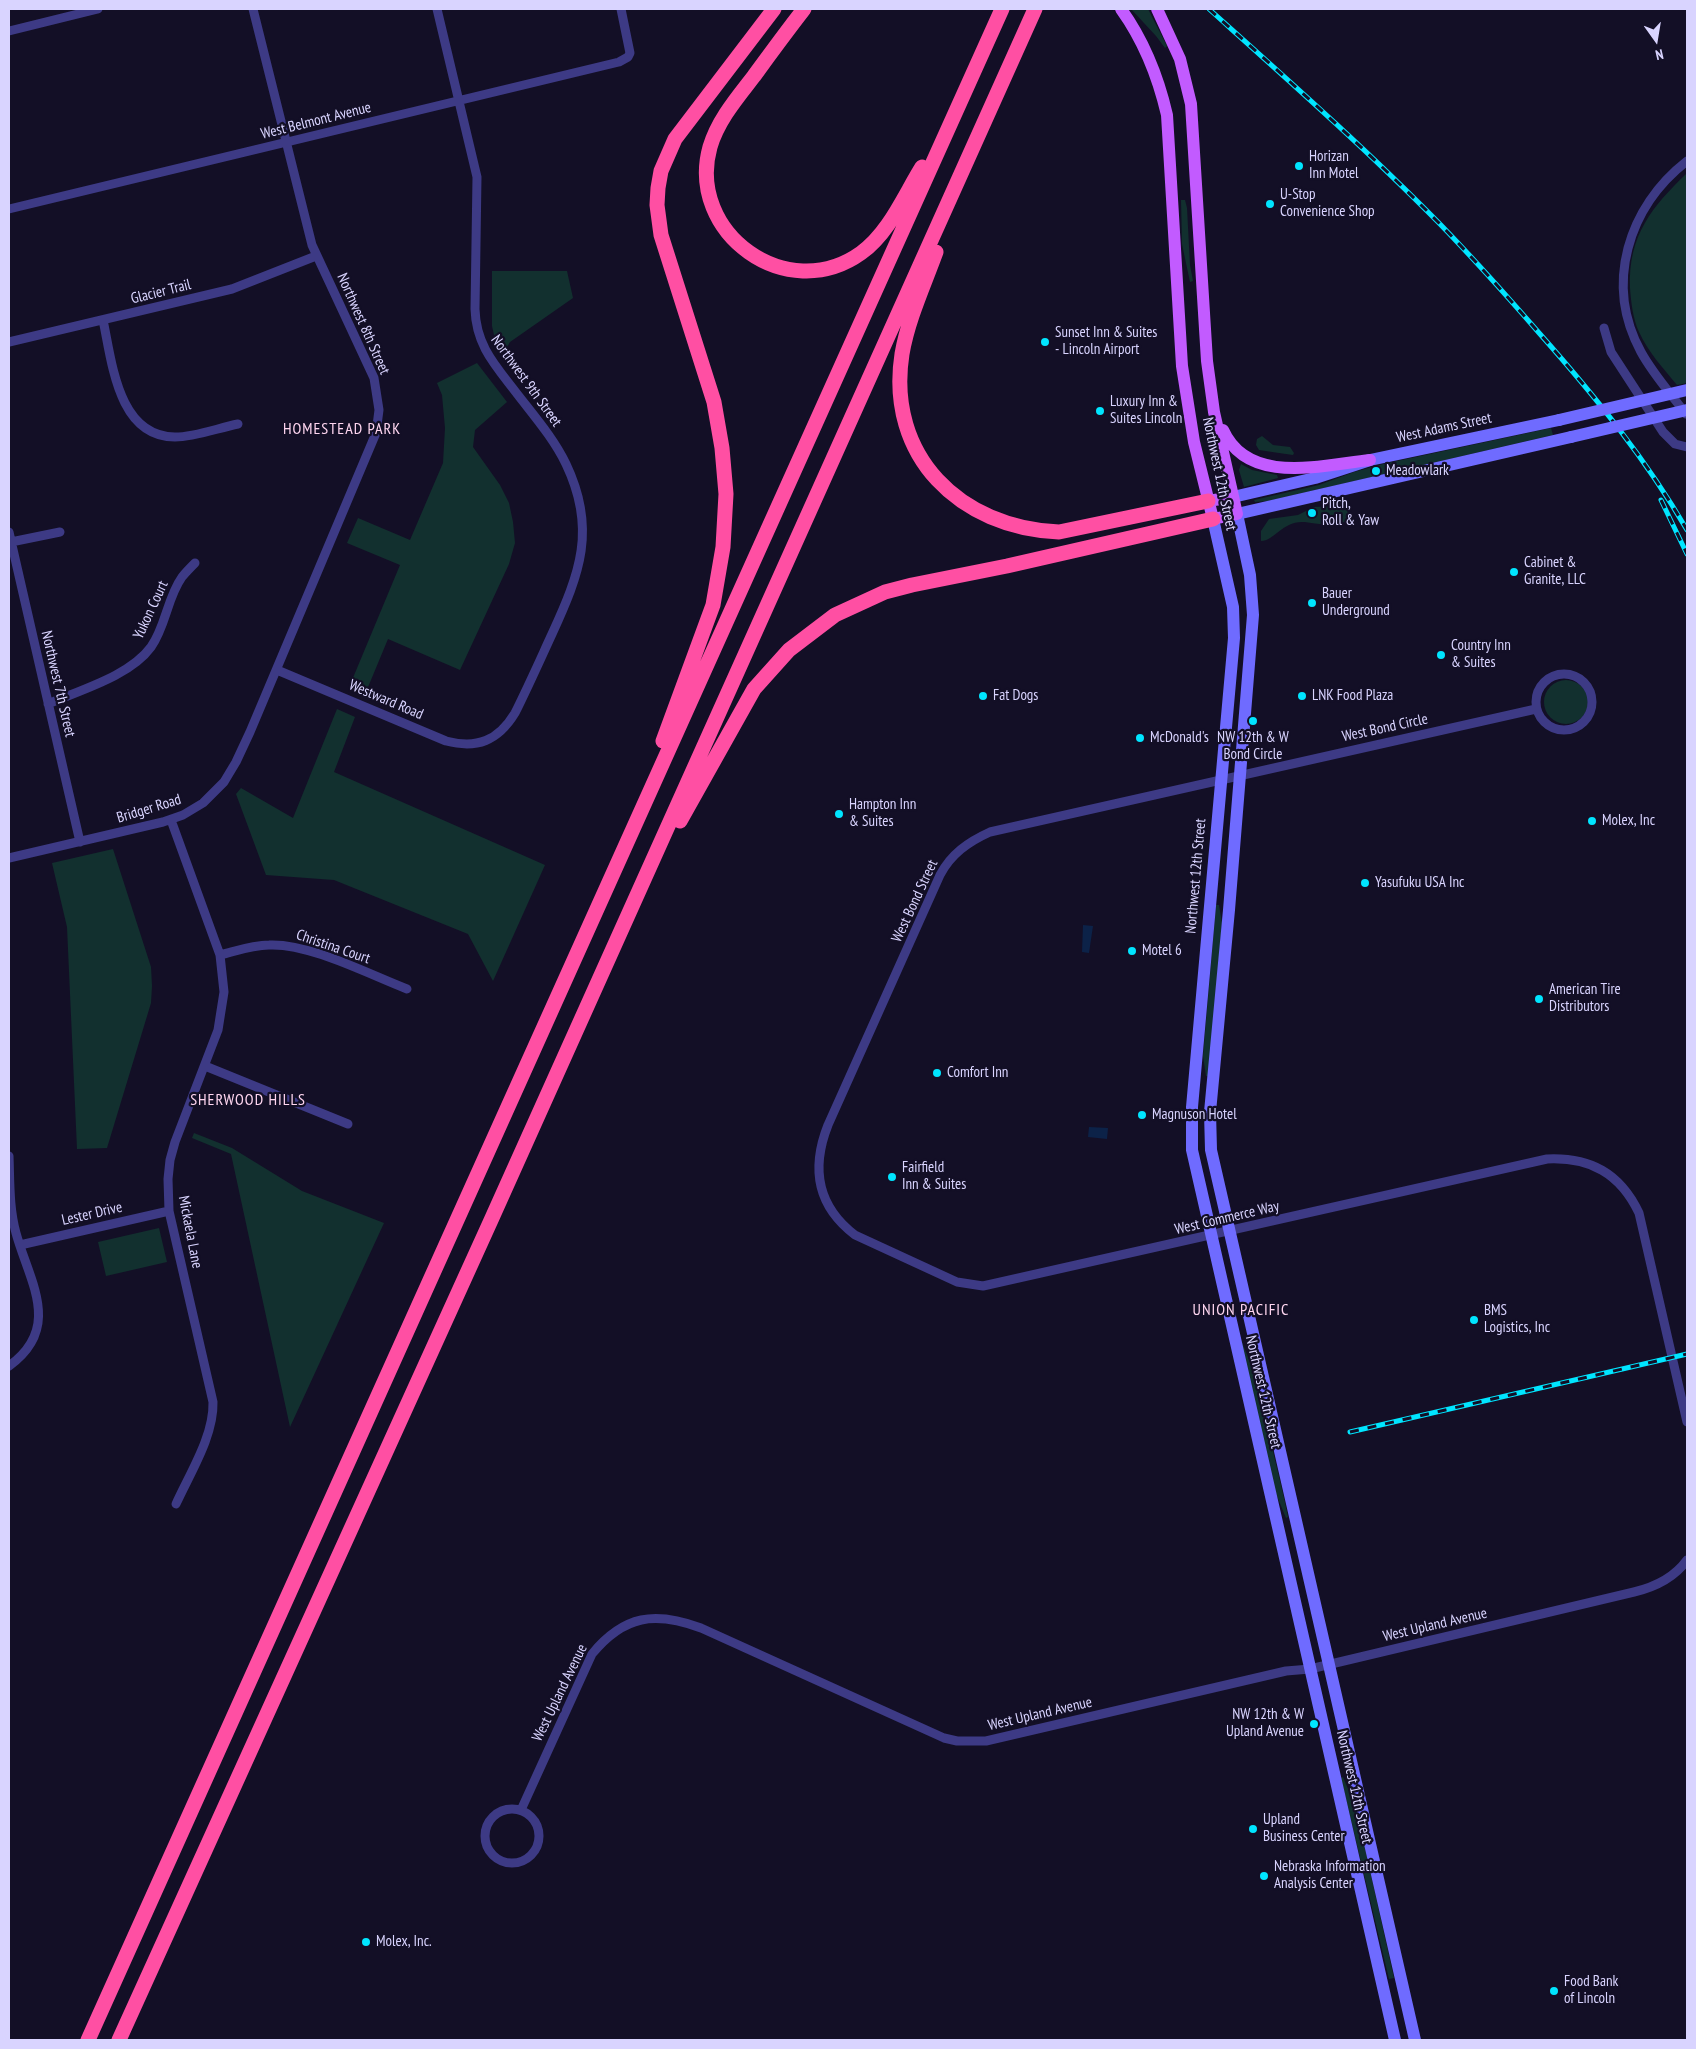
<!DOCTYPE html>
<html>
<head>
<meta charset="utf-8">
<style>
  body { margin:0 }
  #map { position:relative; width:1696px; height:2049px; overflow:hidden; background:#130f26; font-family:"PT Sans Narrow",sans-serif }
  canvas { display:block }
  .frame { position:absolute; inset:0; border:10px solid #d9d4ff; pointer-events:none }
  .north { position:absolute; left:1631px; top:15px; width:50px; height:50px; -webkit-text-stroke:4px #130f26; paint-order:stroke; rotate:167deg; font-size:14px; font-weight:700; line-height:20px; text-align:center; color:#d9d4ff }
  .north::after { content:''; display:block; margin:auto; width:18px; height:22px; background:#d9d4ff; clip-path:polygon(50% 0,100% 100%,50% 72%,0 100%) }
</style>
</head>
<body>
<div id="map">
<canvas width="1696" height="2049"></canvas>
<div class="frame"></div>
<div class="north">N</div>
</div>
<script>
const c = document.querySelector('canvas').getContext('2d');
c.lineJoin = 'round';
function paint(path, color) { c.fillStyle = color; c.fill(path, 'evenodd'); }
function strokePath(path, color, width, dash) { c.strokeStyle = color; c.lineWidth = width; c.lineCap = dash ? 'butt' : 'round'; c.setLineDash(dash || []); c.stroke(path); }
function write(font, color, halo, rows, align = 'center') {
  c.font = font + ' "PT Sans Narrow",sans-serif'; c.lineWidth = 4.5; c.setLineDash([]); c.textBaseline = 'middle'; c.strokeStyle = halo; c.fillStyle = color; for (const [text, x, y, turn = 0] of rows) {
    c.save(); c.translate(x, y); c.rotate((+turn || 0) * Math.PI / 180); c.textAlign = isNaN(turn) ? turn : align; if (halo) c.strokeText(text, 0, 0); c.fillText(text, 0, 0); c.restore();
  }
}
const green = new Path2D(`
  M 1131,9 L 1148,9 L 1167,46 L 1165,48 L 1156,36 Z
  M 1687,173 L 1687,383 L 1677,385 C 1663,368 1648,352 1639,332 C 1633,319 1631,302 1630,288 C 1628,235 1652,207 1687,173 Z
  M 1181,200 L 1185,200 L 1187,208 L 1190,265 L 1193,281 L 1190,282 L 1182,244 Z
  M 492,271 L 567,271 L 573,298 L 510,342 L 504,352 L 494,335 L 492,326 Z
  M 477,363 L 507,402 L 475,430 L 473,447 L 500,485 L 509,503 L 513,522 L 515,543 L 509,564 L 460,670 L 388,639 L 366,692 L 350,685 L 400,565 L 347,543 L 358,518 L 410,540 L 443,463 L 445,428 L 442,395 L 437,383 Z
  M 1551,428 L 1553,435 L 1268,501 L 1255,502 L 1254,500 L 1319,485 L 1354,472 L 1383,464 Z
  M 1262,436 L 1273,445 L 1290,447 L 1294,453 L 1293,455 C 1281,453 1270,452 1259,450 L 1256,445 L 1257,439 Z
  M 1241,464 L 1252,470 L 1277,475 L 1278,478 L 1244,487 L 1239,470 Z
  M 1339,506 L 1344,507 L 1350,514 C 1347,532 1315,522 1302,522 C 1282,522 1274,541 1261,541 L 1261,531 L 1269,519 L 1298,515 L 1314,507 Z
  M1544 702a22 22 0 1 1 44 0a22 22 0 1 1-44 0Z
  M 337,709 L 355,717 L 334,772 L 545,865 L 493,981 L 468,934 L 334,880 L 266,875 L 236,794 L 241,788 L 293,818 Z
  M 113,849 L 151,967 L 152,986 L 151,1003 L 107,1148 L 77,1149 L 67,927 L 52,863 Z
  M 1216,905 L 1219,905 L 1222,923 L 1209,1076 L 1206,1076 L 1203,1056 Z
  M 194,1133 L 232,1148 L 302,1191 L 384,1223 L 290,1427 L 231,1154 L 192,1138 Z
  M 159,1228 L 167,1262 L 106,1276 L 98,1242 Z
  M 1240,1342 L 1242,1342 L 1255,1375 L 1284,1498 L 1288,1517 L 1286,1518 L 1274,1489 Z
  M 1343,1777 L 1356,1808 L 1394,1978 L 1389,1979 L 1341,1778 Z`);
const water = new Path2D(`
  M 1083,925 L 1093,926 L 1089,953 L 1082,952 Z
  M 1089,1127 L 1108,1128 L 1107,1139 L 1088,1137 Z`);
const minor = new Path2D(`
  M 9,31 L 98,9
  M 9,209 L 619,62 L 628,57 L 630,53 L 621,9
  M 103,320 C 112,362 118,437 175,437 C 195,437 218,428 238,424
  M 1604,328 L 1611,352 L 1663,432 L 1675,444 L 1687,447
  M 9,342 L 232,289 L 316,256
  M 1686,414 C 1671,394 1653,374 1641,352 C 1604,284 1628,207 1687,161
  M 9,532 L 80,842
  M 11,542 L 60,532
  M 277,670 L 446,741 C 477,749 498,741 515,713 C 528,687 540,660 552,634 C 580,573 597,529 566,464 C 554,439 535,417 518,395 C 497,367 476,347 475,309 L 477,177 L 437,9
  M1536 702a28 28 0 1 1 56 0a28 28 0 1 1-56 0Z
  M 48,704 C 80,690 130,676 151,647 C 166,626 167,598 182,577 C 186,572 191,567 195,563
  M 1536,709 L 990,832 C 968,842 951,854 940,875 L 828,1125 C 811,1168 817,1206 855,1235 L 957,1282 L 983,1286 L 1547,1159 C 1590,1157 1620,1173 1639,1213 L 1687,1422
  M 171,820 L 220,955 L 224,992 L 218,1030 L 175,1142 L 170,1160 L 168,1179 L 169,1211 L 213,1402 C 214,1436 190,1473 176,1504
  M 9,858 L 163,822 L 183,815 L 203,803 L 224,782 L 236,762 L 250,732 L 376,433 L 379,410 L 374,378 L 312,245 L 253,9
  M 220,955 C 236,951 252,945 269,945 C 309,943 368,974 407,989
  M 205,1066 L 348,1124
  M 9,1156 C 10,1181 9,1208 16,1233 C 29,1281 63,1327 9,1366
  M 20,1245 L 169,1211
  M485 1836a27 27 0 1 1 54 0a27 27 0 1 1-54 0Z
  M 521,1810 L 592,1654 C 624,1615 655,1611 701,1628 L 944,1738 L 957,1741 L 986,1741 L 1286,1671 L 1310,1669 L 1634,1592 C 1655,1587 1674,1578 1687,1560`);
const secondary = new Path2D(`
  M 1233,497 L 1315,478 L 1370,460 L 1559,420
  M 1213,519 L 1233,607 L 1234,638 L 1192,1107 L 1192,1150 L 1395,2040
  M 1415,2040 L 1211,1150 L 1210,1112 L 1229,910 L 1253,615 L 1250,575 L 1237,514 L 1571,437`);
const primary = new Path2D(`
  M 1121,9 C 1144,41 1158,76 1167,115 L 1182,366 L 1194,442 L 1213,519 L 1237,514 L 1214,412 L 1207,361 L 1191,104 L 1180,59 L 1157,9
  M 1223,430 C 1248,486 1322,465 1370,460
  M 1208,501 L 1233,497`);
const motorway = new Path2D(`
  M 804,9 C 787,31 770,54 754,76 C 737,98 718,120 710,147 C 686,233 787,306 861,253 C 889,233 904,196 922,167
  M 936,252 C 924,285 908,319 902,354 C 886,456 960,528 1059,532 L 1208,501
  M 663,741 L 713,605 L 723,547 L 726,494 L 722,448 L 714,402 L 661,235 L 657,205 L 658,188 L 661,171 L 675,139 L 774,9
  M 680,821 L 754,689 L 789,650 L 835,615 L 885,592 L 912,585 L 1007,566 L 1213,519
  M 88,2040 L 1002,9
  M 119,2040 L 492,1218 L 1035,9`);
const rail = new Path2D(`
  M 1209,9 C 1287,79 1365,148 1438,222 C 1473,258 1507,296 1540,334 C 1594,395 1646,459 1687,530
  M 1661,500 L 1687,554
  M 1350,1432 L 1687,1354`);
const secondaryBridge = new Path2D(`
  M 1559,420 L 1687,390
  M 1571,437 L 1687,410`);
const markers = [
  [1299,166,5,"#00e5ff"],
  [1270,204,5,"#00e5ff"],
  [1045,342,5,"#00e5ff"],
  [1100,411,5,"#00e5ff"],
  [1376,471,5,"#00e5ff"],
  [1312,513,5,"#00e5ff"],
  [1514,572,5,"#00e5ff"],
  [1312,603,5,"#00e5ff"],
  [1441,655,5,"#00e5ff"],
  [983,696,5,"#00e5ff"],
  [1302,696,5,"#00e5ff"],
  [1253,721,5,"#00e5ff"],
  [1140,738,5,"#00e5ff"],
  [839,814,5,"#00e5ff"],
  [1592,821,5,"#00e5ff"],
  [1365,883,5,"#00e5ff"],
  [1132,951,5,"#00e5ff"],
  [1539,999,5,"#00e5ff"],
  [937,1073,5,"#00e5ff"],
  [1142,1115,5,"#00e5ff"],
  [892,1177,5,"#00e5ff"],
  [1474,1320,5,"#00e5ff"],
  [1314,1724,5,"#00e5ff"],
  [1253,1829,5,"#00e5ff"],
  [1264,1876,5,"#00e5ff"],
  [366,1942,5,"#00e5ff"],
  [1554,1991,5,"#00e5ff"]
];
const streetNames = [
  ["West Belmont Avenue",316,121,-14],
  ["Glacier Trail",161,292,-14],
  ["Northwest 8th Street",363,324,66],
  ["Northwest 9th Street",526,381,54],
  ["West Adams Street",1444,428,-12],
  ["Northwest 12th Street",1219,474,78],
  ["Yukon Court",151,610,-65],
  ["Northwest 7th Street",58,684,77],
  ["Westward Road",386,700,23],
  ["West Bond Circle",1385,728,-12],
  ["Bridger Road",149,809,-17],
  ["Northwest 12th Street",1196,876,-85],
  ["West Bond Street",915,901,-65],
  ["Christina Court",333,947,19],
  ["Lester Drive",92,1214,-13],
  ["West Commerce Way",1227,1218,-13],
  ["Mickaela Lane",190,1232,79],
  ["Northwest 12th Street",1263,1392,77],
  ["West Upland Avenue",1435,1625,-13],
  ["West Upland Avenue",560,1693,-64],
  ["West Upland Avenue",1040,1714,-13],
  ["Northwest 12th Street",1354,1787,77]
];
const poiNames = [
  ["Horizan",1309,157],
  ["Inn Motel",1309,174],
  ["U-Stop",1280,195],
  ["Convenience Shop",1280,212],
  ["Sunset Inn & Suites",1055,333],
  ["- Lincoln Airport",1055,350],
  ["Luxury Inn &",1110,402],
  ["Suites Lincoln",1110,419],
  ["Meadowlark",1386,471],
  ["Pitch,",1322,504],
  ["Roll & Yaw",1322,521],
  ["Cabinet &",1524,563],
  ["Granite, LLC",1524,580],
  ["Bauer",1322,594],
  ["Underground",1322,611],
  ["Country Inn",1451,646],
  ["& Suites",1451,663],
  ["Fat Dogs",993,696],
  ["LNK Food Plaza",1312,696],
  ["McDonald's",1150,738],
  ["NW 12th & W",1253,738,"center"],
  ["Bond Circle",1253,755,"center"],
  ["Hampton Inn",849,805],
  ["& Suites",849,822],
  ["Molex, Inc",1602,821],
  ["Yasufuku USA Inc",1375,883],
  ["Motel 6",1142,951],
  ["American Tire",1549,990],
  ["Distributors",1549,1007],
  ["Comfort Inn",947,1073],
  ["Magnuson Hotel",1152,1115],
  ["Fairfield",902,1168],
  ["Inn & Suites",902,1185],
  ["BMS",1484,1311],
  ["Logistics, Inc",1484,1328],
  ["NW 12th & W",1304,1715,"right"],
  ["Upland Avenue",1304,1732,"right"],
  ["Upland",1263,1820],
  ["Business Center",1263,1837],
  ["Nebraska Information",1274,1867],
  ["Analysis Center",1274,1884],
  ["Molex, Inc.",376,1942],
  ["Food Bank",1564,1982],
  ["of Lincoln",1564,1999]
];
const neighbourhoodNames = [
  ["HOMESTEAD PARK",342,429],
  ["SHERWOOD HILLS",248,1100],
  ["UNION PACIFIC",1241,1310]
];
paint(green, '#12302f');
paint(water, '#0c2248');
strokePath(minor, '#3d3a85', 9);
strokePath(secondary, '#6f6bff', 12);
strokePath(primary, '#c25bff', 12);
strokePath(motorway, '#ff4fa3', 15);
strokePath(rail, '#00e5ff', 5);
strokePath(rail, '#130f26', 3, [9]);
strokePath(secondaryBridge, '#6f6bff', 12);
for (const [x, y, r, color] of markers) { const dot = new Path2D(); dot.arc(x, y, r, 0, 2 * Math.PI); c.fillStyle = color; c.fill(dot); strokePath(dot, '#130f26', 2); }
write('15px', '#d9d4ff', '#130f26', streetNames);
write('15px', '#d9d4ff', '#130f26', poiNames, 'left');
c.letterSpacing = '1px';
write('16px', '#ffd6f0', '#130f26', neighbourhoodNames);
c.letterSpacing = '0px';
</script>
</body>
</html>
